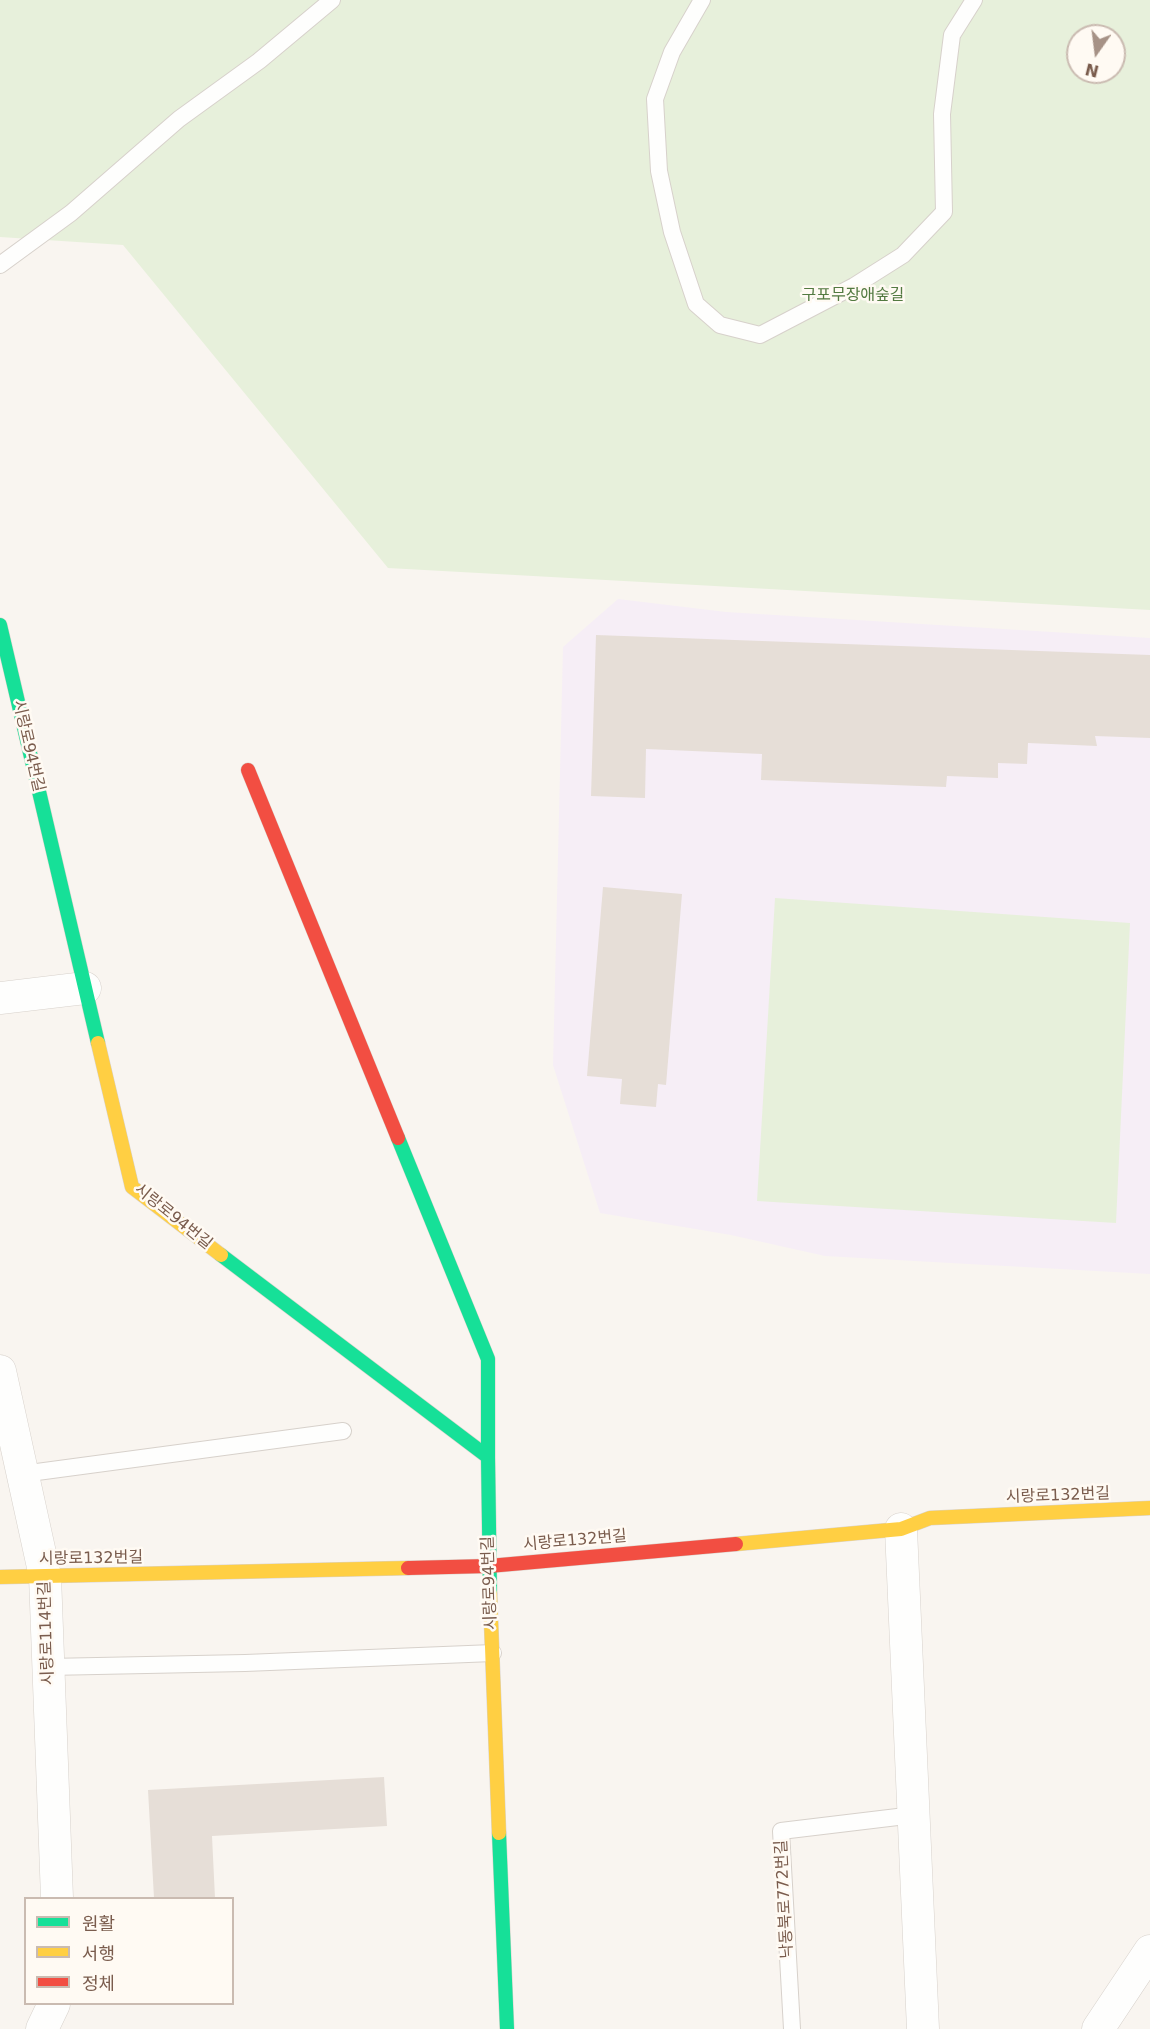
<!DOCTYPE html>
<html>
<head>
<meta charset="utf-8">
<style>
  body { margin:0 }
  #map { position:relative; width:1150px; height:2029px; overflow:hidden; background:#f9f5f0; font-family:"DejaVu Sans","Noto Sans KR",sans-serif }
  canvas { display:block }
  .legend { position:absolute; left:24px; top:1897px; width:210px; height:108px; box-sizing:border-box; background:#fffaf3; border:2px solid #cabbb1; margin:0; padding:8px 10px; list-style:none; font-size:18px; color:#7a5c4d }
  .legend li { display:flex; align-items:center; gap:12px; height:30px }
  .legend b { width:30px; border:2px solid #cabbb1 }
  .north { position:absolute; left:1066px; top:24px; width:60px; height:60px; box-sizing:border-box; background:#fffaf3; border:2px solid #cabbb1; border-radius:50%; rotate:194deg; font-size:16px; font-weight:700; line-height:24px; text-align:center; color:#7a5c4d }
  .north::after { content:''; display:block; margin:auto; width:21px; height:27px; background:#a69286; clip-path:polygon(50% 0,100% 100%,50% 72%,0 100%) }
</style>
</head>
<body>
<div id="map">
<canvas width="1150" height="2029"></canvas>
<ul class="legend">
<li><b style="height:8px;background:#16e098"></b>원활</li>
<li><b style="height:8px;background:#ffcf43"></b>서행</li>
<li><b style="height:8px;background:#f24e42"></b>정체</li>
</ul>
<div class="north">N</div>
</div>
<script>
const c = document.querySelector('canvas').getContext('2d');
c.lineJoin = 'round';
function paint(path, color) { c.fillStyle = color; c.fill(path, 'evenodd'); }
function strokePath(path, color, width, dash) { c.strokeStyle = color; c.lineWidth = width; c.lineCap = dash ? 'butt' : 'round'; c.setLineDash(dash || []); c.stroke(path); }
function write(font, color, halo, rows, align = 'center') {
  c.font = font + ' "DejaVu Sans","Noto Sans KR",sans-serif'; c.lineWidth = 5; c.setLineDash([]); c.textBaseline = 'middle'; c.strokeStyle = halo; c.fillStyle = color; for (const [text, x, y, turn = 0] of rows) {
    c.save(); c.translate(x, y); c.rotate((+turn || 0) * Math.PI / 180); c.textAlign = isNaN(turn) ? turn : align; if (halo) c.strokeText(text, 0, 0); c.fillText(text, 0, 0); c.restore();
  }
}
const education = new Path2D(`
  M 618,599 L 726,612 L 1150,638 L 1150,1274 L 825,1256 L 731,1235 L 600,1213 L 553,1065 L 563,647 Z`);
const green = new Path2D(`
  M 0,0 L 1150,0 L 1150,610 L 388,568 L 123,245 L 0,237 ZM 1078,36 L 1114,36 L 1114,72 L 1078,72 Z
  M 775,898 L 1130,923 L 1116,1223 L 757,1201 Z`);
const building = new Path2D(`
  M 596,635 L 1150,655 L 1150,738 L 1095,736 L 1097,746 L 1028,743 L 1027,764 L 998,763 L 998,778 L 947,776 L 946,787 L 761,780 L 762,754 L 646,749 L 645,798 L 591,796 Z
  M 603,887 L 682,894 L 666,1085 L 658,1084 L 656,1107 L 620,1104 L 622,1079 L 587,1076 Z
  M 384,1777 L 387,1826 L 212,1836 L 215,1898 L 154,1898 L 148,1790 Z`);
const lane = new Path2D(`
  M 702,0 L 672,52 L 655,99 L 659,171 L 672,232 L 696,304 L 720,325 L 760,335 L 854,286 L 903,255 L 944,212 L 942,114 L 952,35 L 974,0
  M 0,265 L 71,213 L 179,119 L 259,61 L 332,0
  M 22,1474 L 343,1431
  M 48,1667 L 245,1663 L 493,1653
  M 792,2029 L 781,1831 L 914,1815`);
const street = new Path2D(`
  M 0,998 L 85,988
  M 0,1371 L 45,1576 L 57,1898
  M 901,1529 L 923,2029
  M 42,2029 L 54,2004
  M 1098,2029 L 1150,1951`);
const fast = new Path2D(`
  M 0,625 L 98,1043
  M 398,1138 L 488,1359 L 488,1457
  M 221,1255 L 488,1457 L 490,1594
  M 499,1833 L 507,2029`);
const slow = new Path2D(`
  M 98,1043 L 132,1187 L 221,1255
  M 736,1544 L 901,1529 L 930,1518 L 1150,1508
  M 0,1577 L 408,1568
  M 490,1594 L 499,1833`);
const jam = new Path2D(`
  M 248,770 L 398,1138
  M 408,1568 L 489,1566 L 736,1544`);
const parkNames = [
  ["구포무장애숲길",853,296]
];
const streetNames = [
  ["시랑로94번길",28,746,77],
  ["시랑로94번길",173,1217,39],
  ["시랑로132번길",1058,1496,-2],
  ["시랑로132번길",575,1541,-5],
  ["시랑로132번길",91,1559,-1],
  ["시랑로94번길",490,1583,-92],
  ["시랑로114번길",47,1633,-92],
  ["낙동북로772번길",785,1899,-93]
];
paint(education, '#f6eef6');
paint(green, '#e7f0db');
paint(building, '#e6ded7');
strokePath(lane, '#d7d1cb', 18);
strokePath(street, '#d7d1cb', 33);
strokePath(fast, '#d9d2cb', 15);
strokePath(slow, '#d9d2cb', 15);
strokePath(jam, '#d9d2cb', 15);
strokePath(lane, '#fefefd', 16);
strokePath(street, '#fefefd', 32);
strokePath(fast, '#16e098', 14);
strokePath(slow, '#ffcf43', 14);
strokePath(jam, '#f24e42', 14);
write('16px', '#537a41', '#fffaf3', parkNames);
write('16px', '#7a5c4d', '#fffaf3', streetNames);
</script>
</body>
</html>
